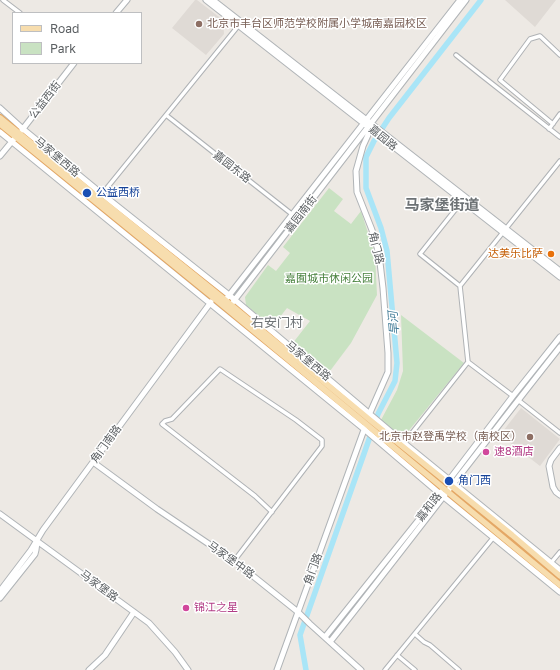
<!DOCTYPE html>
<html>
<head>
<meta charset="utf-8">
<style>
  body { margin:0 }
  #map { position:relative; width:560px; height:670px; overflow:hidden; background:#ede9e4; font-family:"Golos Text",sans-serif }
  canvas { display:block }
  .legend { position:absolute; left:12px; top:12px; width:130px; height:52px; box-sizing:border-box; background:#fff; border:1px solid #bebfc1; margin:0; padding:5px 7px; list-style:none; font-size:12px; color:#5c6063 }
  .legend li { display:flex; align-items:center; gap:8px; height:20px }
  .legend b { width:20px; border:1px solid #bebfc1 }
</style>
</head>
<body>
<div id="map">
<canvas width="560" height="670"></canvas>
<ul class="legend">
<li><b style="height:5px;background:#f7ddae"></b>Road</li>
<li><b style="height:11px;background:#c9e2c2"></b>Park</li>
</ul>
</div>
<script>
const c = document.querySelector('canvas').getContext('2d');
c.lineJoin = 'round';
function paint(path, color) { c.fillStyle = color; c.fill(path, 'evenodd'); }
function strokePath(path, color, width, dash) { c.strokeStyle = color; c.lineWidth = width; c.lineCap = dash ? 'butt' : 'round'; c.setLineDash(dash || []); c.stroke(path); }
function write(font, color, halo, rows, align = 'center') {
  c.font = font + ' "Golos Text","Noto Sans SC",sans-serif'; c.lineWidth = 3; c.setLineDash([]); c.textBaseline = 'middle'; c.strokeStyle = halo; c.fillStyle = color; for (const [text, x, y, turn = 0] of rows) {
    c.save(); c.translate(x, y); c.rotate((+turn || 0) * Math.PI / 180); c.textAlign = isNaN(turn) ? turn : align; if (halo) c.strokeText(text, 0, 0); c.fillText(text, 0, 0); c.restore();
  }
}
const education = new Path2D(`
  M 195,0 L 197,0 L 223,20 L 224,34 L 206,55 L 172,28 Z
  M 505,0 L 556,0 L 535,27 Z
  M 521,408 L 560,439 L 540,466 L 500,435 Z`);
const green = new Path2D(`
  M 329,188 L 343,199 L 334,211 L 351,224 L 361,211 L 375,255 L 377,295 L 351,343 L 330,371 L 327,372 L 292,344 L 310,321 L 287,308 L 272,327 L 246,305 L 245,297 L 268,265 L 276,271 L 290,253 L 283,247 Z
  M 401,315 L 464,363 L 402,439 L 381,420 L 397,390 L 403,371 Z`);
const river = new Path2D(`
  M 375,423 L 378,414 L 395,381 L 397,363 L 387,251 L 381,228 L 366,188 L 366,157 L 374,141 L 389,118 L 481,0
  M 306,670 L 300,635 L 372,431`);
const street = new Path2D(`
  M 3,0 L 20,13
  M 456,55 L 481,75 L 560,137
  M 166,115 L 298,219
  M 553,124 L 500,80 L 530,39 L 540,36 L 560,55
  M 549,129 L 560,114
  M 102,194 L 239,25
  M 460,286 L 420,254 L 463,200
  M 468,362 L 513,396
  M 518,400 L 560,433
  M 404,443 L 468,362 L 460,286 L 560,161
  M 234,561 L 322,446 L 322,440 L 296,420 L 220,369 L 172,419 L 165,421 L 162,424 L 255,496 L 272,512
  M 550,564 L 560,552
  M 415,634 L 424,642 L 430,645 L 459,670
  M 397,655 L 415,670
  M 385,670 L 493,538`);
const secondary = new Path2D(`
  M 206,0 L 560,277
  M 213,0 L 560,271
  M 116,13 L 127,0
  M 0,108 L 23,129 L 102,194 L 229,295 L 404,443 L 560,570
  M 369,128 L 368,135 L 363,146 L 356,171 L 357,192 L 372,230 L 379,254 L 383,288 L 388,353 L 388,372 L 369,415
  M 22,130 L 74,63
  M 0,132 L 364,429 L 439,493 L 560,592
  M 0,156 L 14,139
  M 227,298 L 460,0
  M 233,302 L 466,0
  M 560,448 L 551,460 L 549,466 L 553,487 L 556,492 L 560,495
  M 93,462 L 157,509 L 234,561 L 253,576 L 298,612 L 310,624 L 361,670
  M 449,480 L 513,396 L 560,337
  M 0,514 L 149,623 L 175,652 L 188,670
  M 0,591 L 31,550 L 43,530 L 93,462 L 211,302
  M 0,598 L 35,554 L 36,550 L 37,542
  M 325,637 L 441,492
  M 330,642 C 408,544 483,444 560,347
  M 89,670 L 105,655 L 134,612
  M 277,670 L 365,427`);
const primary = new Path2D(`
  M 0,118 L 225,300 L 370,420 L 512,535 L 560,576
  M 0,124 L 214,298 L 560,585`);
const markers = [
  [199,24,4,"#8d6e63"],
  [87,193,5,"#1a4fb4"],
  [551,254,4,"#e8710a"],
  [530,437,4,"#8d6e63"],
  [486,452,4,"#d1479c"],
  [449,481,5,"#1a4fb4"],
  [186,608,4,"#d1479c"]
];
const educationNames = [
  ["北京市丰台区师范学校附属小学城南嘉园校区",207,24],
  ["北京市赵登禹学校（南校区）",522,437,"right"]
];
const streetNames = [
  ["公益西街",45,100,-52],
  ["嘉园路",383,138,39],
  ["马家堡西路",57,157,40],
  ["嘉园东路",232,167,38],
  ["嘉园南街",301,214,-52],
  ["角门路",376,248,76],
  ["马家堡西路",308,361,40],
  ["角门南路",106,444,-54],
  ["嘉和路",429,507,-52],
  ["马家堡中路",231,560,36],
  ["角门路",313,569,-70],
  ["马家堡路",99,586,37]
];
const transitNames = [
  ["公益西桥",96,193],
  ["角门西",458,481]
];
const foodNames = [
  ["达美乐比萨",543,254]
];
const parkNames = [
  ["嘉囿城市休闲公园",329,279]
];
const hotelNames = [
  ["速8酒店",494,452],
  ["锦江之星",194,608]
];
const waterNames = [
  ["旱河",394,323,-95]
];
const quarterNames = [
  ["右安门村",277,323]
];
const districtNames = [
  ["马家堡街道",442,205]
];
paint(education, '#dfdad5');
paint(green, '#c9e2c2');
strokePath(river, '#a9e5f7', 5.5);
strokePath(street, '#afb2b5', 5.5);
strokePath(secondary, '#b0b4b7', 7);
strokePath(primary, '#e4a765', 8);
strokePath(street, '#fff', 3.5);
strokePath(secondary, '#fff', 5);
strokePath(primary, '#f7ddae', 5.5);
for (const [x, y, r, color] of markers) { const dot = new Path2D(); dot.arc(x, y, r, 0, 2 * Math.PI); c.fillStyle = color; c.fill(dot); strokePath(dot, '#fff', 1.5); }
write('11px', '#785e54', '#fff', educationNames, 'left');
write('11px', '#5c6063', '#fff', streetNames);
write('11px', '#164399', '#fff', transitNames, 'left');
write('11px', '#c56008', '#fff', foodNames, 'right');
write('11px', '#47813d', '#fff', parkNames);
write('11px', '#b23c85', '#fff', hotelNames, 'left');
write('italic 12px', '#437c97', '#fff', waterNames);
write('13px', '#6d7275', '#fff', quarterNames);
write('bold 15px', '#6d7275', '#fff', districtNames);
</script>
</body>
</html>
